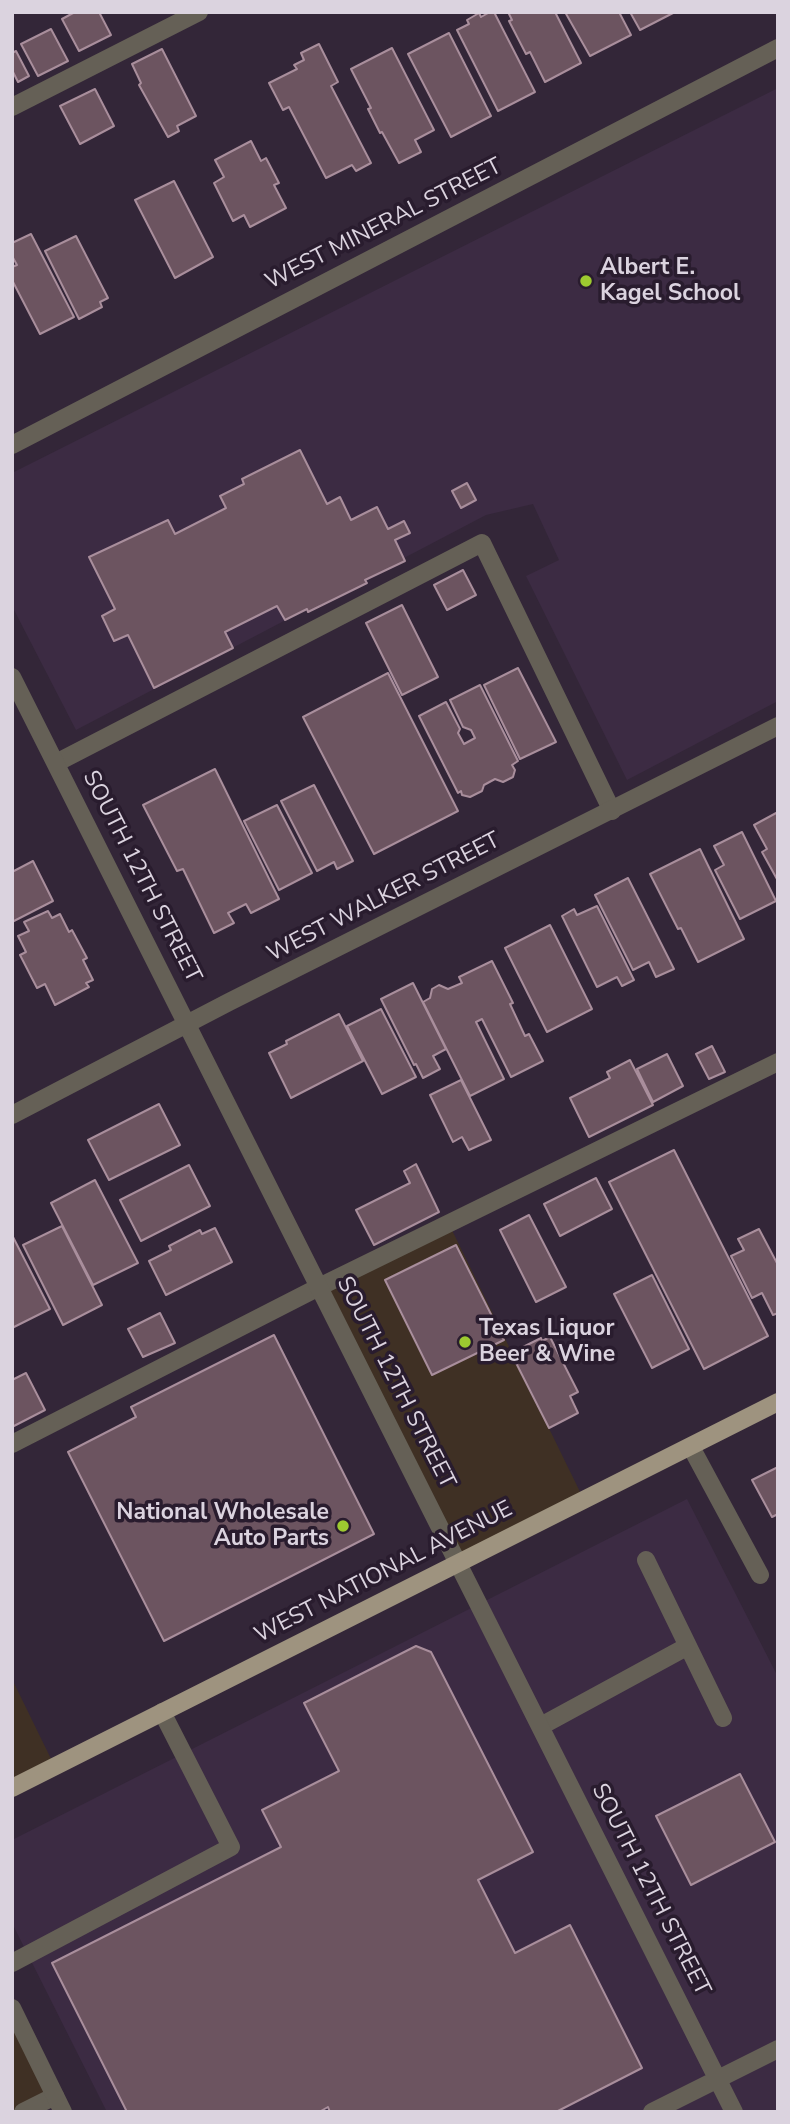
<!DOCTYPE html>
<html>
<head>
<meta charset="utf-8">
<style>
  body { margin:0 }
  #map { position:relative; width:790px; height:2124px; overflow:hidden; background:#332638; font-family:"Nunito Sans",sans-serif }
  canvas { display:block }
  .frame { position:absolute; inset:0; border:14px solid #dbd3df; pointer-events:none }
</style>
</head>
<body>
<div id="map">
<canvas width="790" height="2124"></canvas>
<div class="frame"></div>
</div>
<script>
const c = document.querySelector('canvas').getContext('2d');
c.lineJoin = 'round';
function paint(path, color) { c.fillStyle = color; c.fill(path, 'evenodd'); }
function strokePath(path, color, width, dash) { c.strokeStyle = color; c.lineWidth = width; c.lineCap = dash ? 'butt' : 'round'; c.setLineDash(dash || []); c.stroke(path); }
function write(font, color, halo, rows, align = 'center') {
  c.font = font + ' "Nunito Sans",sans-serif'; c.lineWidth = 7; c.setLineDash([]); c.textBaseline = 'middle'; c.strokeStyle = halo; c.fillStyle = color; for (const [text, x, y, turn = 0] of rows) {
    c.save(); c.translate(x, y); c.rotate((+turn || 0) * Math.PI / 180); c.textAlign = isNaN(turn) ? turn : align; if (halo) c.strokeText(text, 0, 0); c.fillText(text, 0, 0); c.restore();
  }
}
const commercial = new Path2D(`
  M 449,1224 L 584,1500 L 459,1563 L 319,1287 Z
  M 12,1679 L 55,1767 L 12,1788 Z
  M 12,2008 L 55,2096 L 23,2112 L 12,2112 Z`);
const built = new Path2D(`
  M 778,88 L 778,701 L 627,780 L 526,576 L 559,560 L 533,504 L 486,515 L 76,730 L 12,606 L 12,473 Z
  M 687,1499 L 778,1677 L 778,2112 L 107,2112 L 12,1923 L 12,1840 Z`);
const building = new Path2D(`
  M 75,12 L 99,12 L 111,35 L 79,51 L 62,19 Z
  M 490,12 L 494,12 L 535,92 L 498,111 L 457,30 L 469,24 L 467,20 L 479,13 L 481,17 Z
  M 508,12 L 555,12 L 581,63 L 545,82 L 530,52 L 526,54 L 509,21 L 512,20 Z
  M 565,12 L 619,12 L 631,35 L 590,56 Z
  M 630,12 L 675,12 L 640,30 Z
  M 51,29 L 68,61 L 38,76 L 21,44 Z
  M 449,33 L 491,116 L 451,137 L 408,54 Z
  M 319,44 L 338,82 L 331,86 L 371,163 L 356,171 L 352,165 L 326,178 L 289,107 L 283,110 L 269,83 L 297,69 L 294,65 L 304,60 L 301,53 Z
  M 392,48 L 434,130 L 415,140 L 421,152 L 399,163 L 382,132 L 380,133 L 368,109 L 371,108 L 351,69 Z
  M 162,49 L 196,116 L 177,126 L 179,131 L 168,137 L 139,85 L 141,83 L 132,64 Z
  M 16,51 L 29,76 L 18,82 L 12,70 L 12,53 Z
  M 95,89 L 114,126 L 80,144 L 60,106 Z
  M 251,141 L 261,161 L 266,158 L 279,183 L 274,185 L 286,208 L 250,227 L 244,215 L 233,221 L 214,183 L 224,177 L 215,160 Z
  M 174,181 L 213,257 L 175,278 L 135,200 Z
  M 31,234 L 74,317 L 40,334 L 12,280 L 12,267 L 17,265 L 12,256 L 12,243 Z
  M 76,236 L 108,298 L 100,302 L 102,307 L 79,319 L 45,251 Z
  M 300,450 L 327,504 L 340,497 L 351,520 L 377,507 L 388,529 L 404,521 L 410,533 L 395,540 L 405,561 L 365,580 L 367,583 L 308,612 L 307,609 L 285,620 L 277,606 L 225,632 L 233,648 L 154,688 L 128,635 L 114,641 L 102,616 L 115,609 L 89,557 L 168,520 L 175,534 L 226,508 L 220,496 L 244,484 L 242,479 Z
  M 467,483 L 476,500 L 461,508 L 452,491 Z
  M 463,570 L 476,595 L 447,610 L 434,585 Z
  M 402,605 L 438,677 L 402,695 L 366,623 Z
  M 518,668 L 556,742 L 520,759 L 484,685 Z
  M 388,673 L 458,811 L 374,854 L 303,717 Z
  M 480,685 L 518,761 L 512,765 L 515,770 L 513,777 L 503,782 L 495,779 L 484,785 L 482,791 L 470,797 L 462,795 L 461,791 L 458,793 L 419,716 L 446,702 L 460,729 L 458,733 L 464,744 L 475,738 L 471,730 L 463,727 L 450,700 Z
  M 215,769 L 279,899 L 251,913 L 246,904 L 228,913 L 234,923 L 214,933 L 183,869 L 177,871 L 143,805 Z
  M 314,785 L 353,861 L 337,869 L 334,862 L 317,871 L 281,801 Z
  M 277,805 L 312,873 L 279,890 L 244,821 Z
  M 778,812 L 778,881 L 762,852 L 767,849 L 754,825 Z
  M 742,832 L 776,901 L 740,919 L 715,870 L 724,865 L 714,846 Z
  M 700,849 L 744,939 L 698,962 L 681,928 L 678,929 L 650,874 Z
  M 33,861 L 53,901 L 12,922 L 12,872 Z
  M 628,878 L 674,969 L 656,977 L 649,962 L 633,970 L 595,895 Z
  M 597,906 L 634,980 L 622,986 L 617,977 L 597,987 L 562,916 L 574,909 L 577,915 Z
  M 48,911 L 52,918 L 60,914 L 69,932 L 72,930 L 87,958 L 83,960 L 93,980 L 86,983 L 89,987 L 55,1005 L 45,984 L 37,988 L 20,955 L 26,952 L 18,936 L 29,931 L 24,922 Z
  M 550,925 L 592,1009 L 547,1032 L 505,948 Z
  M 492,961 L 513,1003 L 510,1004 L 525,1036 L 529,1034 L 543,1061 L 511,1077 L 482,1019 L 476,1022 L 504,1079 L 470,1096 L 423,1002 L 430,998 L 432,989 L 439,985 L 448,989 L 462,983 L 459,977 Z
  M 413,983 L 446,1049 L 433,1056 L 440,1069 L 423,1078 L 416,1064 L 414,1065 L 381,999 Z
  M 381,1009 L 416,1077 L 382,1094 L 347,1026 Z
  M 339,1014 L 363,1061 L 291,1098 L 269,1053 L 287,1044 L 286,1041 Z
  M 712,1046 L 725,1072 L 709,1079 L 696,1054 Z
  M 667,1054 L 683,1086 L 653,1102 L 637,1069 Z
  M 630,1060 L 653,1105 L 589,1137 L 570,1098 L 610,1078 L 607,1072 Z
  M 461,1080 L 491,1140 L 469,1150 L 462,1137 L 453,1142 L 430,1095 Z
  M 159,1104 L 180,1145 L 109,1180 L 88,1140 Z
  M 674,1150 L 768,1336 L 704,1369 L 609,1182 Z
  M 416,1164 L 439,1212 L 374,1245 L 356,1210 L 410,1183 L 404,1171 Z
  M 189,1165 L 210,1206 L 141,1241 L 120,1200 Z
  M 596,1178 L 612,1209 L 560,1236 L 544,1204 Z
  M 95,1180 L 138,1263 L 93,1285 L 51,1203 Z
  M 529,1215 L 566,1287 L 536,1302 L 500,1230 Z
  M 62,1226 L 102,1305 L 63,1325 L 23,1245 Z
  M 215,1228 L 232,1262 L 166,1295 L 149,1261 L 171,1250 L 169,1246 L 200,1230 L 202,1234 Z
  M 759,1229 L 778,1265 L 778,1313 L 773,1315 L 762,1293 L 752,1298 L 731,1256 L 744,1250 L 738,1239 Z
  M 12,1235 L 50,1309 L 12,1328 Z
  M 456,1245 L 504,1340 L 432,1375 L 385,1280 Z
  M 652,1275 L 689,1349 L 652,1368 L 614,1294 Z
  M 160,1313 L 175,1343 L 143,1357 L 128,1329 Z
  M 274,1335 L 374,1534 L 164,1641 L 68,1452 L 136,1417 L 131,1407 Z
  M 550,1337 L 578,1392 L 570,1396 L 578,1413 L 549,1428 L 511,1353 L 541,1338 L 542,1341 Z
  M 26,1373 L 45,1410 L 12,1427 L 12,1380 Z
  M 778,1467 L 778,1514 L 772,1517 L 752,1480 Z
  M 416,1646 L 431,1652 L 533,1852 L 478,1880 L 515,1953 L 570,1925 L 642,2068 L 556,2112 L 330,2112 L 328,2107 L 319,2112 L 127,2112 L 52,1963 L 281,1847 L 262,1810 L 339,1771 L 304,1703 Z
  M 740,1774 L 775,1842 L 691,1885 L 656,1816 Z`);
const service = new Path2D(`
  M 12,107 L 199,12
  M 56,763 L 482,543 L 612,811
  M 12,1444 L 319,1287 L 778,1062
  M 691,1447 L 760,1575
  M 646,1560 L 723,1718
  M 541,1726 L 688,1646
  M 12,1963 L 231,1847 L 162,1712
  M 23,2112 L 55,2096`);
const minor = new Path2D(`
  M 12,445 L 778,48
  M 12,677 L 734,2112
  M 12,1115 L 229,1002 L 778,726
  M 12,2008 L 63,2112
  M 652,2112 L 778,2049`);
const primary = new Path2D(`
  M 12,1788 L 778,1402`);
const markers = [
  [586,281,7,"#9dca30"],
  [465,1342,7,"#9dca30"],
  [343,1526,7,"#9dca30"]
];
const streetNames = [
  ["WEST MINERAL STREET",384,225,-27],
  ["SOUTH 12TH STREET",141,877,63],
  ["WEST WALKER STREET",384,898,-27],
  ["SOUTH 12TH STREET",395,1383,63],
  ["WEST NATIONAL AVENUE",384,1573,-27],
  ["SOUTH 12TH STREET",650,1890,63]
];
const poiNames = [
  ["Albert E.",600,268],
  ["Kagel School",600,294],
  ["Texas Liquor",479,1329],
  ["Beer & Wine",479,1355],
  ["National Wholesale",329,1513,"right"],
  ["Auto Parts",329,1539,"right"]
];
paint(commercial, '#3f3024');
paint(built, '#3c2b43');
paint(building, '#6c5460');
strokePath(building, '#a98e9c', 2);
strokePath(service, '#656056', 18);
strokePath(minor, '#656056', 18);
strokePath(primary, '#9e937f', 18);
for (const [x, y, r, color] of markers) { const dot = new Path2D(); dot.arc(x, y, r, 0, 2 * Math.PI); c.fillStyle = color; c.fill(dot); strokePath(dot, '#291c2e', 2.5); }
write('23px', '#dbd3df', '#291c2e', streetNames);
write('bold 23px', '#dbd3df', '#291c2e', poiNames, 'left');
</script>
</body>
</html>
